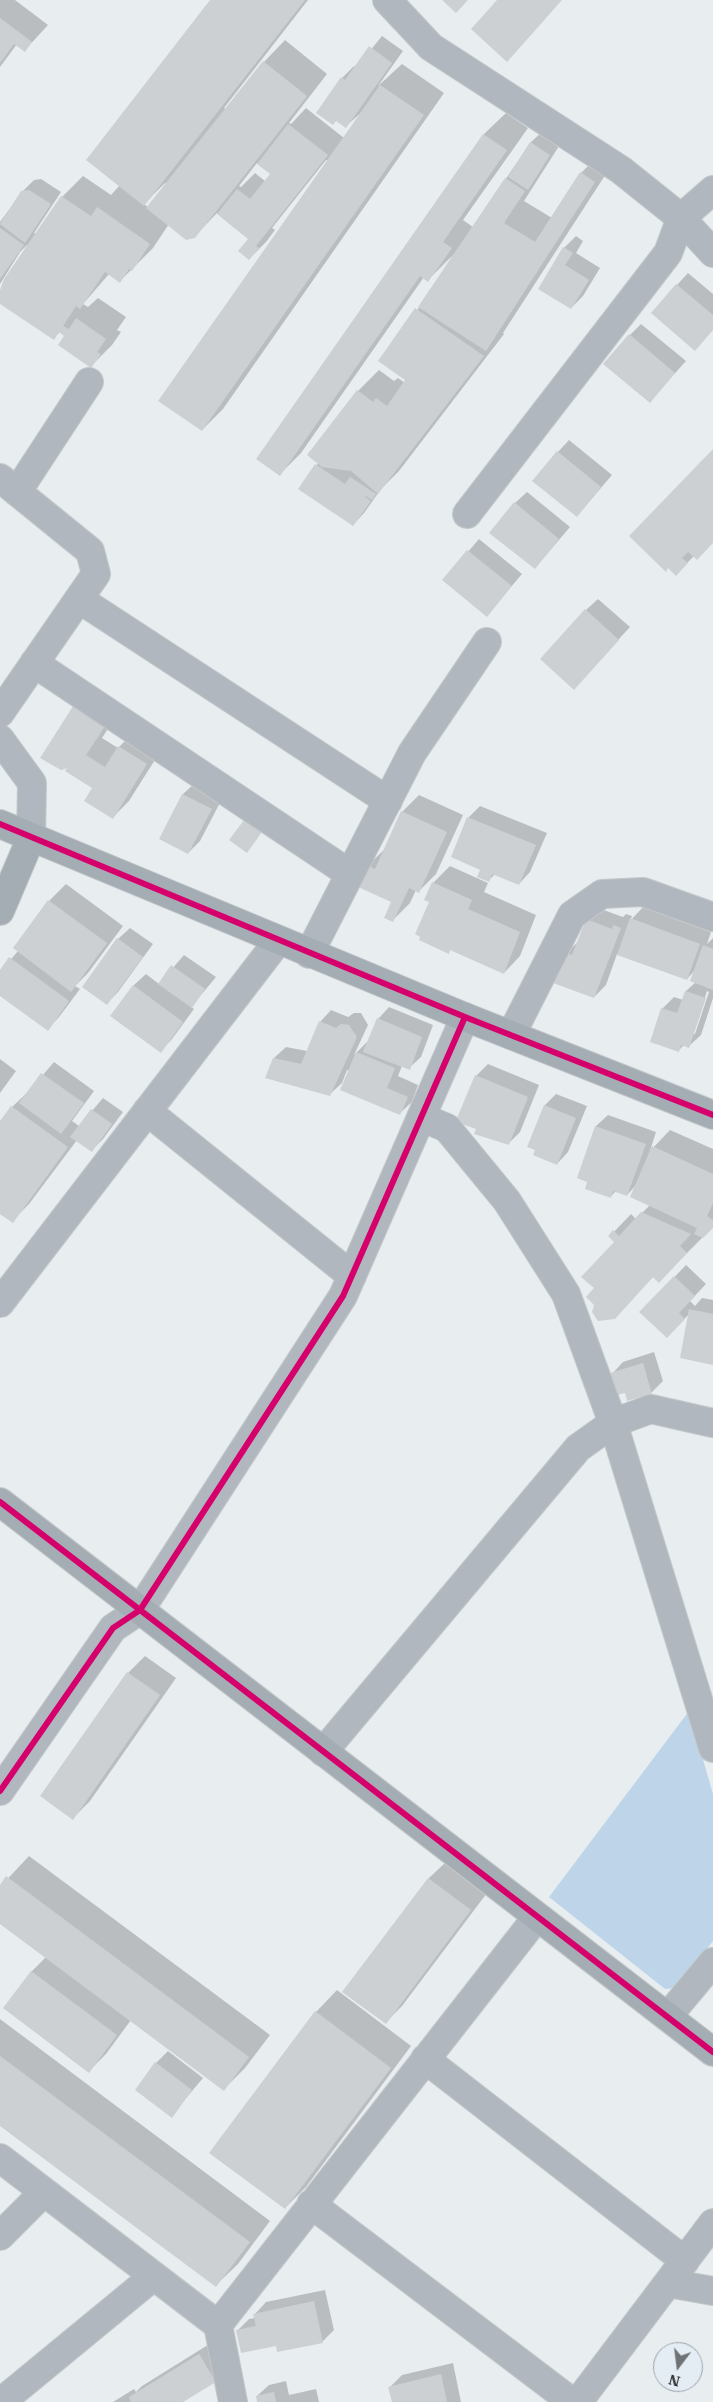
<!DOCTYPE html>
<html>
<head>
<meta charset="utf-8">
<style>
  body { margin:0 }
  #map { position:relative; width:713px; height:2402px; overflow:hidden; background:#e8edf0; font-family:"IBM Plex Serif",serif }
  canvas { display:block }
  .north { position:absolute; left:653px; top:2342px; width:50px; height:50px; box-sizing:border-box; background:#e5edf4; border:1px solid #9ca2a8; border-radius:50%; rotate:195deg; font-size:14px; font-weight:700; line-height:20px; text-align:center; color:#2f3235 }
  .north::after { content:''; display:block; margin:auto; width:18px; height:22px; background:#707376; clip-path:polygon(50% 0,100% 100%,50% 72%,0 100%) }
</style>
</head>
<body>
<div id="map">
<canvas width="713" height="2402"></canvas>
<div class="north">N</div>
</div>
<script>
const c = document.querySelector('canvas').getContext('2d');
c.lineJoin = 'round';
function paint(path, color) { c.fillStyle = color; c.fill(path, 'evenodd'); }
function strokePath(path, color, width, dash) { c.strokeStyle = color; c.lineWidth = width; c.lineCap = dash ? 'butt' : 'round'; c.setLineDash(dash || []); c.stroke(path); }
const green = new Path2D(`
  M 689,1711 L 713,1794 L 713,1941 L 676,1988 L 665,1989 L 549,1897 Z`);
const shadow = new Path2D(`
  M 0,0 L 15,0 L 48,25 L 25,50 L 17,44 L 0,67 Z
  M 212,0 L 308,0 L 224,108 L 226,109 L 264,62 L 285,40 L 327,74 L 289,123 L 291,124 L 306,108 L 344,138 L 362,112 L 346,126 L 342,78 L 354,66 L 356,68 L 382,36 L 403,51 L 378,86 L 402,64 L 444,93 L 223,409 L 202,430 L 328,161 L 326,160 L 272,228 L 275,230 L 266,242 L 249,259 L 249,239 L 217,213 L 194,237 L 169,224 L 153,248 L 120,281 L 109,274 L 83,304 L 88,307 L 98,298 L 126,317 L 117,330 L 121,332 L 112,345 L 91,366 L 66,335 L 60,332 L 53,338 L 0,303 L 0,294 L 28,244 L 20,252 L 0,284 L 0,222 L 22,192 L 34,180 L 41,179 L 61,192 L 34,233 L 36,234 L 62,197 L 83,176 L 111,195 L 120,185 ZM 257,163 L 271,174 L 265,181 L 255,173 L 241,187 L 239,186 ZM 165,183 L 167,184 L 148,207 L 144,204 Z
  M 506,113 L 528,128 L 463,220 L 473,227 L 531,142 L 543,131 L 561,143 L 524,201 L 552,218 L 581,173 L 602,152 L 615,160 L 503,333 L 504,334 L 399,471 L 381,489 L 364,513 L 353,525 L 300,489 L 319,462 L 358,391 L 379,370 L 394,381 L 398,378 L 405,383 L 407,380 L 379,360 L 424,301 L 453,255 L 428,280 L 424,277 L 301,453 L 280,474 L 258,459 L 484,134 Z
  M 576,236 L 583,241 L 576,253 L 600,268 L 583,296 L 571,308 L 539,289 L 564,248 Z
  M 688,273 L 713,294 L 713,330 L 677,285 Z
  M 641,324 L 686,361 L 650,401 L 630,335 Z
  M 569,440 L 612,475 L 577,516 L 558,452 Z
  M 713,450 L 713,541 L 694,556 L 676,574 Z
  M 527,492 L 570,527 L 535,568 L 515,503 Z
  M 479,539 L 522,574 L 487,615 L 444,580 Z
  M 598,599 L 630,627 L 585,676 L 586,610 Z
  M 93,687 L 123,705 L 102,738 L 118,748 L 136,730 L 163,747 L 129,801 L 112,818 L 94,787 L 67,771 Z
  M 195,783 L 223,797 L 200,841 L 188,853 L 161,838 L 183,794 Z
  M 419,795 L 463,815 L 436,874 L 419,891 L 416,890 L 410,903 L 393,920 L 392,901 L 367,866 L 385,849 L 402,812 Z
  M 480,806 L 547,833 L 530,872 L 519,884 L 495,874 L 489,880 L 482,869 L 468,818 Z
  M 450,866 L 488,883 L 484,892 L 536,915 L 520,956 L 504,973 L 451,949 L 448,952 L 431,902 L 433,883 Z
  M 66,884 L 123,926 L 88,973 L 75,986 L 80,989 L 59,1017 L 48,1029 L 0,994 L 0,972 L 18,951 L 49,901 Z
  M 643,907 L 711,932 L 707,944 L 713,938 L 713,998 L 701,1035 L 689,1046 L 684,1045 L 679,1050 L 662,1009 L 674,997 L 683,1000 L 686,991 L 696,982 L 695,970 L 687,979 L 617,954 L 606,985 L 594,997 L 566,953 L 578,942 L 587,919 L 598,908 L 623,917 L 626,914 L 632,916 L 630,921 ZM 707,991 L 709,992 L 695,1034 L 693,1034 Z
  M 130,928 L 153,944 L 118,992 L 107,1003 L 118,939 Z
  M 184,955 L 216,977 L 191,1007 L 194,1009 L 172,1039 L 161,1051 L 112,1016 L 134,985 L 146,974 L 159,984 Z
  M 389,1007 L 433,1025 L 421,1057 L 409,1068 L 402,1066 L 398,1076 L 418,1085 L 412,1102 L 400,1113 L 349,1071 L 347,1070 L 342,1083 L 330,1094 L 274,1058 L 286,1047 L 307,1051 L 320,1022 L 331,1010 L 348,1017 L 354,1013 L 361,1013 L 368,1025 L 354,1055 L 369,1040 L 378,1019 Z
  M 0,1059 L 16,1071 L 0,1093 Z
  M 54,1062 L 94,1091 L 72,1121 L 79,1126 L 103,1098 L 123,1112 L 103,1139 L 92,1150 L 77,1140 L 29,1204 L 12,1221 L 0,1214 L 0,1124 L 12,1107 L 30,1090 Z
  M 488,1064 L 539,1085 L 520,1132 L 508,1144 L 478,1129 L 476,1076 Z
  M 556,1094 L 587,1106 L 568,1152 L 557,1164 L 545,1105 Z
  M 608,1115 L 656,1132 L 650,1151 L 670,1130 L 713,1149 L 713,1227 L 676,1264 L 654,1276 L 631,1300 L 596,1305 L 595,1288 L 615,1242 L 610,1236 L 631,1214 L 636,1219 L 650,1205 L 636,1185 L 627,1195 L 616,1191 L 611,1196 L 589,1181 L 578,1177 L 596,1126 Z
  M 686,1265 L 706,1284 L 690,1301 L 695,1306 L 702,1298 L 713,1300 L 713,1363 L 690,1313 L 667,1337 L 641,1312 Z
  M 654,1352 L 663,1381 L 651,1393 L 625,1392 L 612,1374 L 623,1362 Z
  M 145,1656 L 176,1678 L 90,1801 L 73,1818 L 128,1673 Z
  M 29,1856 L 270,2035 L 245,2068 L 224,2089 L 131,2020 L 106,2054 L 89,2071 L 4,2008 L 32,1971 L 46,1957 L 0,1922 L 0,1887 Z
  M 446,1862 L 487,1893 L 402,2006 L 386,2022 L 344,1991 L 429,1878 Z
  M 337,1990 L 411,2046 L 306,2187 L 285,2208 L 316,2012 Z
  M 0,2019 L 270,2221 L 238,2264 L 216,2285 L 0,2124 Z
  M 168,2051 L 203,2078 L 171,2116 L 156,2063 Z
  M 325,2290 L 334,2330 L 322,2342 L 277,2344 L 237,2331 L 249,2319 L 255,2318 L 255,2314 L 266,2302 Z
  M 211,2343 L 215,2381 L 180,2402 L 113,2402 L 134,2389 L 136,2392 L 142,2386 Z
  M 453,2363 L 461,2402 L 393,2402 L 390,2387 L 402,2375 Z
  M 286,2381 L 289,2395 L 316,2389 L 319,2402 L 259,2402 L 257,2396 L 269,2385 Z`);
const building = new Path2D(`
  M 210,0 L 305,0 L 144,206 L 86,160 Z
  M 442,0 L 468,0 L 456,13 Z
  M 497,0 L 562,0 L 507,62 L 471,29 Z
  M 0,18 L 32,42 L 25,52 L 14,44 L 0,63 Z
  M 369,46 L 392,63 L 346,128 L 336,121 L 333,125 L 316,113 L 341,77 L 345,80 Z
  M 263,61 L 307,96 L 195,238 L 186,240 L 146,208 Z
  M 380,85 L 424,115 L 202,431 L 158,401 Z
  M 288,124 L 328,155 L 256,246 L 259,248 L 249,260 L 238,251 L 248,239 L 217,214 L 237,189 L 250,199 L 270,174 L 257,164 Z
  M 483,134 L 507,150 L 443,242 L 452,248 L 428,282 L 420,276 L 280,476 L 256,459 Z
  M 530,142 L 550,155 L 528,190 L 508,177 Z
  M 580,172 L 595,182 L 486,351 L 418,307 L 505,178 L 525,191 L 504,223 L 535,242 Z
  M 29,190 L 51,204 L 25,243 L 0,224 L 21,191 Z
  M 61,196 L 91,216 L 97,207 L 150,244 L 132,271 L 129,269 L 120,283 L 105,272 L 80,309 L 76,306 L 63,326 L 69,329 L 76,318 L 106,339 L 97,352 L 101,354 L 91,368 L 58,345 L 64,336 L 59,332 L 54,340 L 0,304 L 0,290 L 4,279 Z
  M 0,228 L 24,245 L 0,279 Z
  M 563,247 L 573,253 L 565,265 L 589,280 L 571,309 L 538,289 Z
  M 676,284 L 713,315 L 713,330 L 695,351 L 651,313 Z
  M 415,308 L 484,356 L 378,494 L 351,471 L 322,467 L 307,455 L 357,390 L 373,402 L 376,398 L 387,406 L 405,380 L 378,361 Z
  M 629,334 L 675,373 L 650,403 L 603,364 Z
  M 713,449 L 713,543 L 697,560 L 688,552 L 682,558 L 688,563 L 676,576 L 668,568 L 666,572 L 629,536 Z
  M 557,451 L 601,487 L 577,517 L 532,481 Z
  M 315,464 L 345,484 L 350,477 L 376,494 L 372,500 L 366,496 L 365,497 L 371,501 L 353,526 L 298,489 Z
  M 514,502 L 559,539 L 535,569 L 489,533 Z
  M 467,550 L 512,586 L 487,617 L 442,580 Z
  M 585,609 L 619,640 L 574,690 L 540,659 Z
  M 75,703 L 107,723 L 86,755 L 105,767 L 118,746 L 147,764 L 113,819 L 84,801 L 92,788 L 65,771 L 67,768 L 61,770 L 40,758 Z
  M 182,794 L 212,809 L 188,854 L 159,839 Z
  M 401,811 L 447,832 L 419,893 L 409,888 L 393,922 L 384,918 L 391,902 L 356,886 L 366,865 L 375,869 Z
  M 247,816 L 264,829 L 247,853 L 229,840 Z
  M 467,817 L 536,845 L 519,885 L 492,874 L 489,882 L 477,877 L 480,870 L 451,857 Z
  M 432,882 L 472,900 L 468,909 L 520,932 L 504,974 L 450,950 L 449,954 L 419,940 L 420,937 L 415,934 L 429,902 L 424,900 Z
  M 48,900 L 107,943 L 71,992 L 13,948 Z
  M 630,918 L 700,944 L 687,980 L 617,955 Z
  M 586,919 L 612,929 L 613,925 L 621,928 L 594,998 L 553,983 L 564,953 L 572,955 Z
  M 117,938 L 143,957 L 107,1005 L 82,987 Z
  M 703,945 L 713,949 L 713,990 L 690,981 Z
  M 9,957 L 69,1001 L 48,1031 L 0,996 L 0,970 Z
  M 171,965 L 205,989 L 192,1008 L 158,984 Z
  M 133,985 L 183,1022 L 161,1053 L 110,1016 Z
  M 685,991 L 706,998 L 689,1048 L 681,1045 L 679,1052 L 650,1042 L 661,1008 L 677,1013 Z
  M 377,1018 L 422,1037 L 410,1070 L 363,1052 Z
  M 319,1021 L 336,1028 L 341,1024 L 349,1025 L 357,1037 L 330,1096 L 265,1078 L 273,1058 L 301,1064 Z
  M 356,1052 L 395,1068 L 387,1088 L 408,1097 L 400,1115 L 340,1090 Z
  M 41,1073 L 84,1103 L 61,1134 L 19,1103 Z
  M 475,1075 L 528,1097 L 509,1145 L 474,1134 L 476,1129 L 462,1124 L 457,1118 Z
  M 544,1105 L 576,1118 L 557,1165 L 533,1155 L 535,1150 L 527,1147 Z
  M 11,1106 L 68,1147 L 13,1223 L 0,1214 L 0,1121 Z
  M 91,1109 L 112,1124 L 92,1152 L 70,1137 Z
  M 595,1126 L 646,1144 L 627,1196 L 613,1191 L 611,1198 L 585,1189 L 587,1182 L 577,1178 Z
  M 652,1146 L 713,1174 L 713,1203 L 707,1216 L 713,1220 L 713,1228 L 703,1238 L 694,1234 L 697,1228 L 630,1197 Z
  M 641,1212 L 691,1234 L 680,1246 L 687,1253 L 659,1283 L 653,1277 L 615,1319 L 598,1321 L 592,1312 L 594,1305 L 586,1297 L 594,1288 L 581,1277 L 614,1242 L 608,1236 L 613,1230 L 619,1236 Z
  M 674,1276 L 695,1296 L 679,1313 L 685,1319 L 667,1338 L 639,1312 Z
  M 689,1309 L 713,1314 L 713,1365 L 680,1358 Z
  M 643,1363 L 652,1394 L 627,1401 L 625,1393 L 617,1395 L 610,1373 Z
  M 127,1672 L 160,1695 L 73,1820 L 40,1796 Z
  M 6,1876 L 249,2057 L 224,2091 L 0,1924 L 0,1885 Z
  M 428,1878 L 471,1910 L 386,2024 L 342,1992 Z
  M 31,1971 L 117,2035 L 89,2073 L 3,2008 Z
  M 315,2011 L 391,2068 L 285,2209 L 209,2153 Z
  M 0,2056 L 250,2242 L 216,2287 L 0,2126 Z
  M 155,2062 L 192,2090 L 172,2118 L 135,2090 Z
  M 314,2301 L 323,2343 L 277,2352 L 276,2346 L 241,2353 L 236,2330 L 256,2326 L 253,2314 Z
  M 199,2354 L 216,2382 L 183,2402 L 131,2402 L 129,2397 Z
  M 441,2374 L 447,2402 L 392,2402 L 388,2387 Z
  M 274,2392 L 276,2402 L 257,2402 L 256,2396 Z`);
const street = new Path2D(`
  M 387,0 L 431,47 L 621,170 L 681,218 L 713,253
  M 0,478 L 90,551 L 96,574 L 0,713
  M 17,492 L 89,382
  M 467,514 L 668,253 L 681,218 L 713,190
  M 79,599 L 388,801
  M 34,663 L 350,874
  M 0,739 L 32,783 L 31,838
  M 309,954 L 412,753 L 487,642
  M 511,1035 L 572,915 L 602,894 L 643,892 L 713,917
  M 147,1111 L 352,1276
  M 421,1117 L 447,1128 L 507,1201 L 566,1294 L 613,1423 L 713,1748
  M 0,1303 L 278,941
  M 323,1752 L 578,1448 L 613,1423 L 651,1409 L 713,1423
  M 0,1791 L 113,1628 L 140,1610 L 343,1296 L 465,1017
  M 668,2016 L 713,1962
  M 425,2059 L 685,2261
  M 0,2158 L 218,2325 L 233,2402
  M 311,2204 L 572,2402
  M 0,2236 L 44,2192
  M 668,2283 L 713,2291
  M 218,2325 L 537,1917
  M 1,2402 L 154,2276
  M 578,2402 L 713,2223`);
const secondary = new Path2D(`
  M 0,824 L 465,1017 L 713,1115
  M 0,911 L 31,838
  M 0,1502 L 713,2052`);
const cycleway = new Path2D(`
  M 0,824 L 465,1017 L 713,1115
  M 0,1502 L 713,2052
  M 0,1791 L 113,1628 L 140,1610 L 343,1296 L 465,1017`);
paint(green, '#bed5e9');
paint(shadow, '#0003');
paint(building, '#ccd0d3');
strokePath(street, '#c4c8ca', 30);
strokePath(secondary, '#c4c8ca', 30);
strokePath(street, '#b1b7be', 28);
strokePath(secondary, '#a5adb4', 28);
strokePath(cycleway, '#d6006c', 6);
</script>
</body>
</html>
